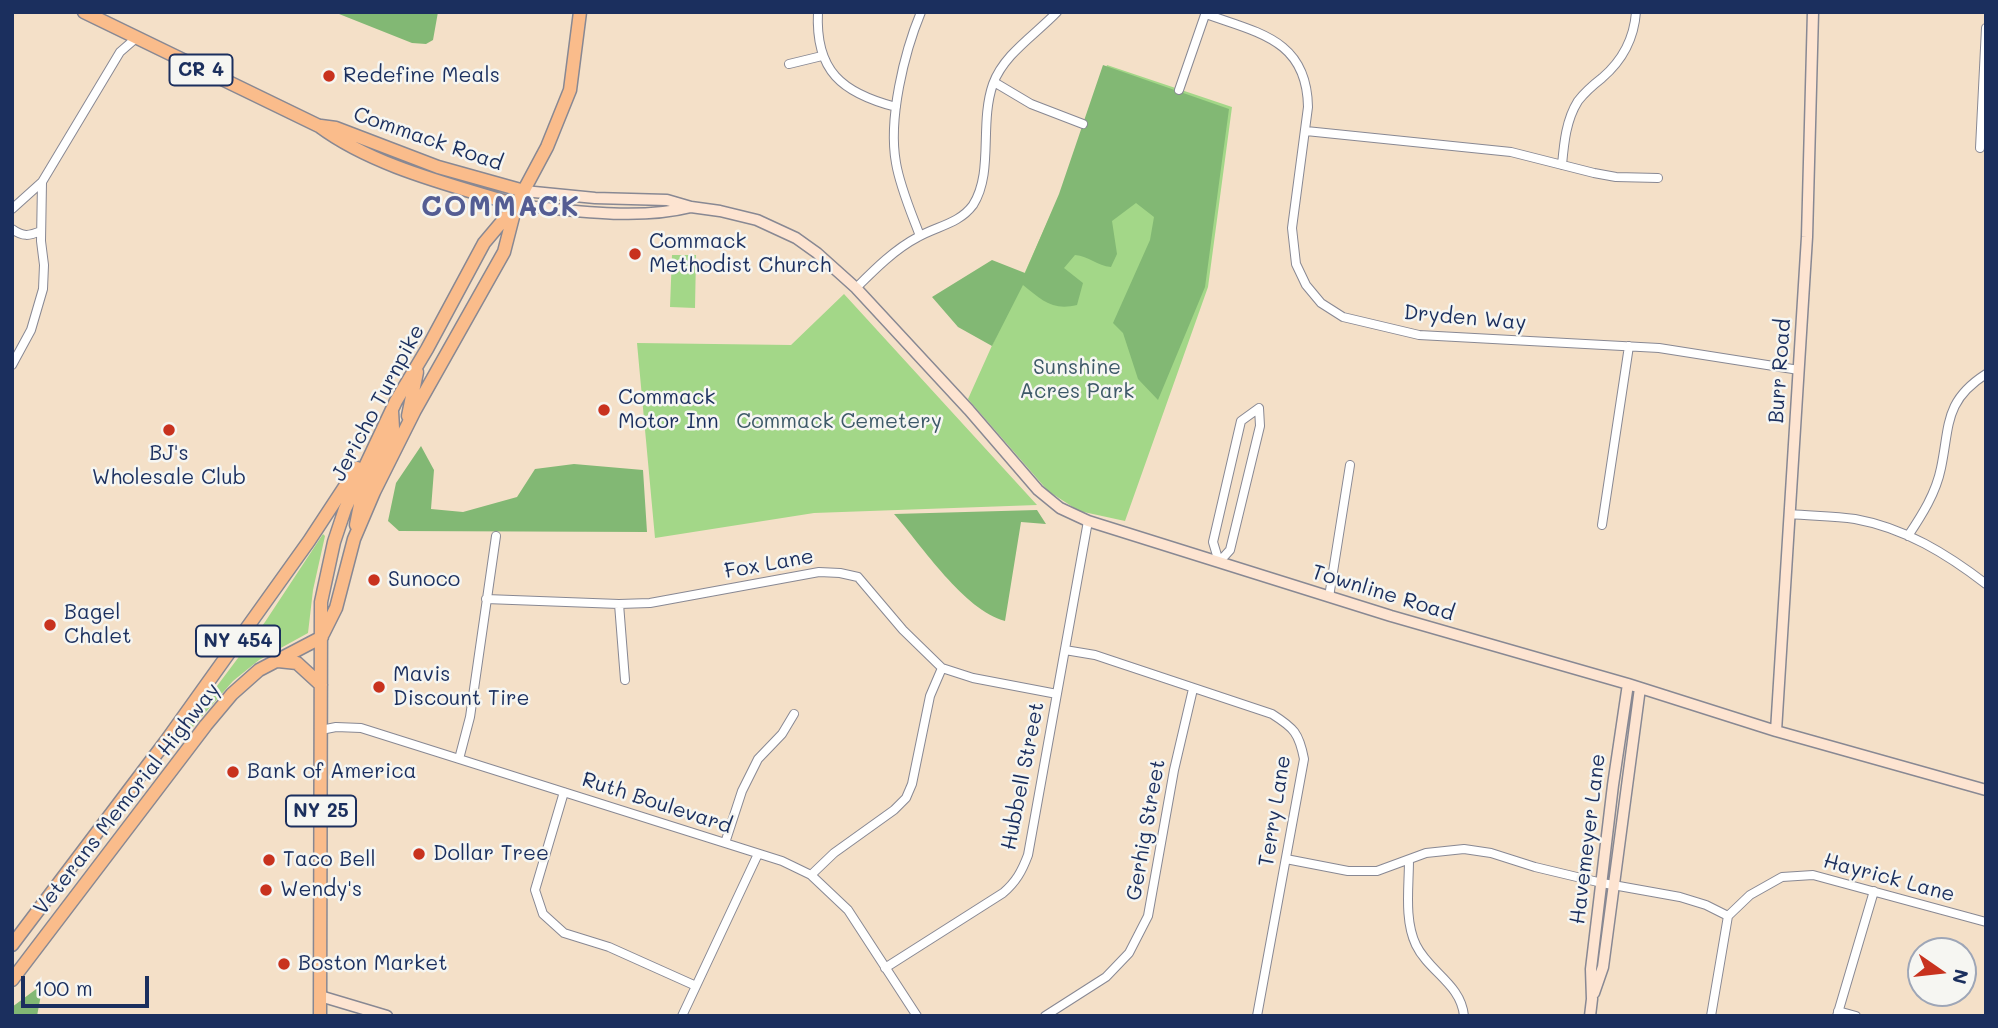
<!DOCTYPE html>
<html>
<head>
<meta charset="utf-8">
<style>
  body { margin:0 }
  #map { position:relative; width:1998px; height:1028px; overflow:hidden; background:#f4e0c8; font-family:Mali,sans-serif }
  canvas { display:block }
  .frame { position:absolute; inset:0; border:14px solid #1b2f5e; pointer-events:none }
  .north { position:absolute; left:1907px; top:937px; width:70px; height:70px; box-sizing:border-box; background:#f6f6f2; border:2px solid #9ea6b7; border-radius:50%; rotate:104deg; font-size:19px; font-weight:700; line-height:28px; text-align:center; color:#1b2f5e }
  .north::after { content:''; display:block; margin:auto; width:24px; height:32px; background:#c8321e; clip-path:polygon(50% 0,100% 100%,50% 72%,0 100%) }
  .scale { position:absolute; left:21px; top:976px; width:128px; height:32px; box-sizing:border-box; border:4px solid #1b2f5e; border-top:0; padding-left:9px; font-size:21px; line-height:24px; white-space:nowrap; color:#1b2f5e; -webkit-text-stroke:5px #f6f6f2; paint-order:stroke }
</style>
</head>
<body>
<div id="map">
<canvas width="1998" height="1028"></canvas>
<div class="frame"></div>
<div class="north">N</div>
<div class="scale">100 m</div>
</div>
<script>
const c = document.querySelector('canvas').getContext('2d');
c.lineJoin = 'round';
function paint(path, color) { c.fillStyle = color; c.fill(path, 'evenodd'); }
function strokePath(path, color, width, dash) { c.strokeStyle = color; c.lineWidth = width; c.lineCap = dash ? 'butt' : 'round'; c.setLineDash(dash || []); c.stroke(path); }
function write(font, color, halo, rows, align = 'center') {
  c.font = font + ' Mali,sans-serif'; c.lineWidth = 5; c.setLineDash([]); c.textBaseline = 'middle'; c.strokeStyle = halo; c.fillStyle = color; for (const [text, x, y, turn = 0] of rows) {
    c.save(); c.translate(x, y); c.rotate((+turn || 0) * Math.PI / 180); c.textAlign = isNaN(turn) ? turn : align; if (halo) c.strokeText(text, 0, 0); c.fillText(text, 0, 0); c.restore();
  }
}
const green = new Path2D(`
  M 1107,65 L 1232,107 L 1208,287 L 1125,521 L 1079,511 L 1048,491 L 968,399 L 1060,194 Z
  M 672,255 L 696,255 L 695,308 L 670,307 Z
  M 844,294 L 1037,505 L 814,513 L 655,538 L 637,343 L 791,345 Z
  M 323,534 L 325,536 L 313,590 L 308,633 L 259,660 L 233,681 L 184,737 L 181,734 L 265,622 Z`);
const forest = new Path2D(`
  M 334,12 L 438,12 L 433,40 L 426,44 L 412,43 Z
  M 1103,65 L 1229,109 L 1205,287 L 1158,400 L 1138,379 L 1123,333 L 1113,323 L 1150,240 L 1154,217 L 1136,203 L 1112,221 L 1117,254 L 1111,267 C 1097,266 1089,256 1075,255 L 1064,268 L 1083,283 L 1077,305 C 1052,311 1042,300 1023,285 L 992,346 L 958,327 L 932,297 L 992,260 L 1025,273 L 1059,194 Z
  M 421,446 L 434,470 L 431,509 L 463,512 L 517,497 L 535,469 L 574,464 L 643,470 L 647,532 L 399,531 L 388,521 L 396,483 Z
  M 1037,510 L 1046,524 L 1021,522 L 1005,621 C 964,610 922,546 894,514 Z
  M 43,984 L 37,1016 L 12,1016 L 12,1007 Z`);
const street = new Path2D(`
  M 818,12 C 815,71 842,93 896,107
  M 1206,14 C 1259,33 1307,40 1308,107 L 1292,228 L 1296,264 L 1306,285 L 1321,303 L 1343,317 L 1419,335 L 1659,348 L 1799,370
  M 789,64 L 822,56
  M 994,82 L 1031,104 L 1083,124
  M 1179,90 L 1206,12
  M 1306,131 L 1511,152 L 1594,173 L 1616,177 L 1658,178
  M 1980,148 L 1986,28
  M 1562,165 C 1564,143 1566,120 1578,101 C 1585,92 1593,85 1602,78 C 1623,60 1634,39 1636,12
  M 42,182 L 120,52 L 135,39
  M 12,209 L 42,182 L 41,241 L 44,265 L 43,289 L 31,330 L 12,365
  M 12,229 C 23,237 29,236 41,231
  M 920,236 C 911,212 900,187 896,163 C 888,119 904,53 921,12
  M 856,288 C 875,269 895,249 918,237 C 937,226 959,224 973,205 C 994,172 979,124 993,84 C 1004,54 1035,35 1057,12
  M 1259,408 L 1260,426 L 1230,550 L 1219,562 L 1213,542 L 1241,421 Z
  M 1790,514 C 1812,516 1834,516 1855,519 C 1905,528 1947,554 1986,584
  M 1602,525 L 1629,346
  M 1908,536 C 1922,515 1936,493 1941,468 C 1950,425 1944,401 1986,374
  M 1329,597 L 1350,465
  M 486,599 L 619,604 L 650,603 L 819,572 L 840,573 L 858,577 L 903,630 L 942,668 L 973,678 L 1057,694
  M 619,604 L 625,680
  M 1065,650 L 1095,655 L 1272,714 C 1294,728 1299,733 1304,759 L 1257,1016
  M 321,730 L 336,727 L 361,728 L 782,861 L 811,875 L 848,910 L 917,1016
  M 459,759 L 470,717 L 496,536
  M 564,792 L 535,890 L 543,914 L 564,933 L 609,947 L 696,986
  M 725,843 L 742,791 L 758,759 L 782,734 L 794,714
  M 1286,859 L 1348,871 L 1377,871 L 1426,853 L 1464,849 L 1491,853 L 1535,867 L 1602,883 L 1680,897 L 1706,905 L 1728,916
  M 1409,860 C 1409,887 1404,920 1416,945 C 1429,972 1461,984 1464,1016
  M 811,875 L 834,853 L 894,810 L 906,798 L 912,784 L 930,696 L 942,668
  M 885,968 L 1003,893 C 1016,882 1022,871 1028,855 L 1088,521
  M 1838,1011 L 1856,1016
  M 682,1016 L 758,854
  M 1045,1016 L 1106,977 L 1129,953 L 1148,916 L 1174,770 L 1193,689
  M 1711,1016 L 1728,916 L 1750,895 L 1782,877 L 1813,875 L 1986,922
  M 1837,1016 L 1874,891`);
const secondary = new Path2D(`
  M 524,191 L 595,198 L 667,200 L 691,207 L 720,211 L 757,220 L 796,238 L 817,253 L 856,288 L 969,410 L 1038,490 L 1060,508 L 1088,521 L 1391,616 L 1628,684 L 1776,731 L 1986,790
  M 516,205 C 573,210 635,221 691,207
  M 1776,731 L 1807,237 L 1813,12
  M 1594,993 L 1603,967 L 1640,688
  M 320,996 L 387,1016
  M 1590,1016 L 1592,999 L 1591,969 L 1613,785 L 1628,684`);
const primary = new Path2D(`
  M 84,12 L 319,126 C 374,167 452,185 516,205
  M 321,126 L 336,128 L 438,167 L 524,191
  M 408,416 L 417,372
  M 356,525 L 364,485 L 393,428 L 392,411
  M 323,634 L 336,608 L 354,539 L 374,492 L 415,410 L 504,252 L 515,209
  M 278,661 L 297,663 L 321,685
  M 12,945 L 166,741 L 309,541 L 357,468
  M 12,980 L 206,725 L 232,694 L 259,670 L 322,637
  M 320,1016 L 321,602 L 334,542 L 345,509 L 396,401 L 427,349 L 484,243 L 516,205 L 547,147 L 570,90 L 580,12`);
const markers = [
  [329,76,7,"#c8321e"],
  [635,254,7,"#c8321e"],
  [604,410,7,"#c8321e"],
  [169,430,7,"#c8321e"],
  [374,580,7,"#c8321e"],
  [50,625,7,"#c8321e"],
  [379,687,7,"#c8321e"],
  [233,772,7,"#c8321e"],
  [419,854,7,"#c8321e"],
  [269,860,7,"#c8321e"],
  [266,890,7,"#c8321e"],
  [284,964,7,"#c8321e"]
];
const shields = [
  [201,70,63],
  [238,641,84],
  [321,811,70]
];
const shieldNames = [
  ["CR 4",201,70],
  ["NY 454",238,641],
  ["NY 25",321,811]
];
const poiNames = [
  ["Redefine Meals",343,76],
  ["Commack",649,242],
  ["Methodist Church",649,266],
  ["Commack",618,398],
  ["Motor Inn",618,422],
  ["BJ's",169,454,"center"],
  ["Wholesale Club",169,478,"center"],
  ["Sunoco",388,580],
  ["Bagel",64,613],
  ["Chalet",64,637],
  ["Mavis",393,675],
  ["Discount Tire",393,699],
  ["Bank of America",247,772],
  ["Dollar Tree",433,854],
  ["Taco Bell",283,860],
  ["Wendy's",280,890],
  ["Boston Market",298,964]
];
const streetNames = [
  ["Commack Road",428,139,19],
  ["Dryden Way",1465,318,5],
  ["Burr Road",1780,371,-86],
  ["Jericho Turnpike",378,403,-62],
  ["Fox Lane",769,564,-10],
  ["Townline Road",1383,593,17],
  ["Hubbell Street",1023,776,-79],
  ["Veterans Memorial Highway",127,799,-52],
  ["Ruth Boulevard",657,803,18],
  ["Terry Lane",1275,811,-81],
  ["Gerhig Street",1146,830,-80],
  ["Havemeyer Lane",1588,839,-83],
  ["Hayrick Lane",1889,878,15]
];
const parkNames = [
  ["Sunshine",1077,368],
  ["Acres Park",1077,392],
  ["Commack Cemetery",839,422]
];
const districtNames = [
  ["COMMACK",501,207]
];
paint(green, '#a3d788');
paint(forest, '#82b874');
strokePath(street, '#888893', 10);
strokePath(secondary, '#888893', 13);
strokePath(primary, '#888893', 15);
strokePath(street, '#fff', 8);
strokePath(secondary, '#fde4d1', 10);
strokePath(primary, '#fabc8b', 12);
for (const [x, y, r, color] of markers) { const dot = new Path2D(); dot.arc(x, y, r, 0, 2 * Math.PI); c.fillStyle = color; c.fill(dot); strokePath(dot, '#f6f6f2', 2.5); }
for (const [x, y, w] of shields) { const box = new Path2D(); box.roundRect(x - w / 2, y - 15.5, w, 31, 5); c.fillStyle = '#f6f6f2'; c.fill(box); strokePath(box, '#1b2f5e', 2); }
write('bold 19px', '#1b2f5e', null, shieldNames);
write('21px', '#1b2f5e', '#f6f6f2', poiNames, 'left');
write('21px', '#1b2f5e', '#f6f6f2', streetNames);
write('21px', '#3d5968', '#f6f6f2', parkNames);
c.letterSpacing = '2px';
write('bold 28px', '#545d93', '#f6f6f2', districtNames);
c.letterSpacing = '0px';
</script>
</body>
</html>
